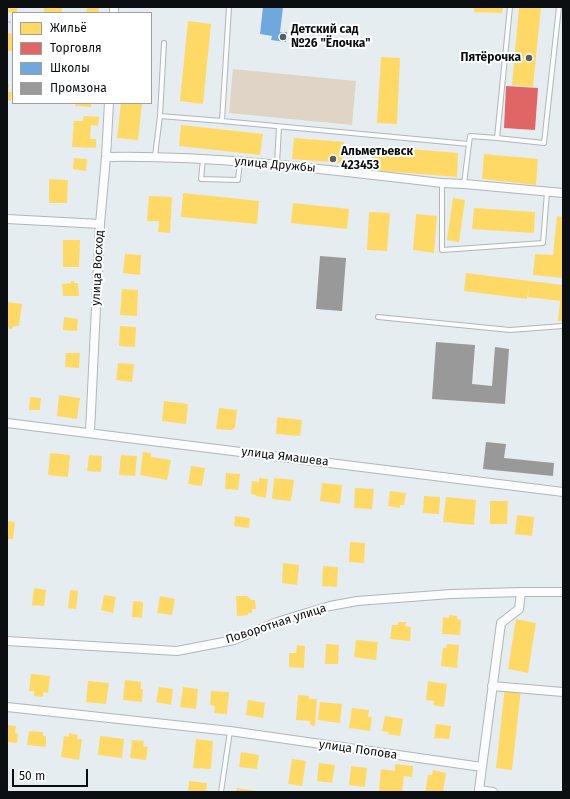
<!DOCTYPE html>
<meta charset="utf-8">
<style>
body{margin:0}
#map{position:relative;width:570px;height:799px;overflow:hidden;background:#e6edf1;font-family:"Fira Sans",sans-serif}
canvas{display:block}
.frame{position:absolute;inset:0;border:8px solid #0b0f12;pointer-events:none}
.legend{position:absolute;left:12px;top:12px;width:140px;height:92px;box-sizing:border-box;background:#fff;border:1px solid #9d9fa0;margin:0;padding:5px 7px;list-style:none;font-size:12px;color:#0b0f12}
.legend li{display:flex;align-items:center;gap:8px;height:20px}
.legend b{width:20px;border:1px solid #9d9fa0}
.scale{position:absolute;left:12px;top:769px;width:76px;height:18px;box-sizing:border-box;border:2px solid #0b0f12;border-top:0;padding-left:5px;font-size:12px;line-height:14px;white-space:nowrap;color:#0b0f12;-webkit-text-stroke:3px #fff;paint-order:stroke}
</style>
<div id="map">
<canvas width="570" height="799"></canvas>
<div class="frame"></div>
<ul class="legend">
<li><b style="height:11px;background:#ffd966"></b>Жильё</li>
<li><b style="height:11px;background:#e06666"></b>Торговля</li>
<li><b style="height:11px;background:#6fa8dc"></b>Школы</li>
<li><b style="height:11px;background:#999"></b>Промзона</li>
</ul>
<div class="scale">50 m</div>
</div>
<script>
const c = document.querySelector('canvas').getContext('2d');
c.lineJoin = 'round';
function paint(path, color) { c.fillStyle = color; c.fill(path, 'evenodd'); }
function strokePath(path, color, width, dash) { c.strokeStyle = color; c.lineWidth = width; c.lineCap = dash ? 'butt' : 'round'; c.setLineDash(dash || []); c.stroke(path); }
function label(font, color, halo, rows, align = 'center') {
  c.font = font + ' "Fira Sans",sans-serif'; c.lineWidth = 4; c.setLineDash([]); c.textBaseline = 'middle'; c.strokeStyle = halo; c.fillStyle = color; for (const [text, x, y, turn = 0] of rows) {
    c.save(); c.translate(x, y); c.rotate((+turn || 0) * Math.PI / 180); c.textAlign = isNaN(turn) ? turn : align; if (halo) c.strokeText(text, 0, 0); c.fillText(text, 0, 0); c.restore();
  }
}
const green = new Path2D(`
 M233 69 356 81 352 125 229 113Z`);
const homes = new Path2D(`
 M7 7H17V13L7 12Z
 M44 7H62V13H44Z
 M87 7H99L98 13H86Z
 M474 7H503L502 13 474 12Z
 M519 7H541L533 87 512 85Z
 M188 21 211 24 203 104 180 101Z
 M7 33 13 34V51H7Z
 M381 57 400 58 397 124 377 123Z
 M7 84H9L8 92H12L11 101 7 100Z
 M75 103H91V107L75 106Z
 M121 103H142L138 140 117 138Z
 M84 116 99 117 98 126 91 125 90 139H96V148L72 147 74 121H83Z
 M181 125 263 134 260 155 179 146Z
 M294 138 344 142 343 163 292 159Z
 M373 146 458 153 457 177 371 170Z
 M484 154 538 159 536 185 482 179Z
 M74 158 87 159 86 171 73 169Z
 M49 179 68 180 67 203H49Z
 M183 193 259 201 257 224 181 217Z
 M149 196 172 197 170 233 158 232 159 221H147Z
 M453 198 465 200 459 242 447 240Z
 M293 203 349 209 347 229 291 223Z
 M474 208 535 212 534 233 472 229Z
 M369 212 390 213 387 251 367 250Z
 M416 214 437 216 434 253 413 250Z
 M557 216 563 217V278L533 275 535 254 553 255Z
 M63 240H80L79 267H63Z
 M125 254 141 255 140 275 123 273Z
 M466 273 563 285V321H558L560 301 528 297 529 285 527 299 464 291Z
 M71 281H74V283H78L79 296H63L62 284 71 283Z
 M122 289 138 290 137 316 120 315Z
 M7 302 22 304 19 326H14L12 329H10L7 325Z
 M64 317 78 319 77 331 63 330Z
 M120 326 136 327 135 347 119 346Z
 M66 353H80L79 368 65 367Z
 M118 363 134 364 132 382 116 380Z
 M59 395 80 398 77 419 57 416Z
 M30 397 41 398 40 410H29Z
 M164 401 188 404 186 424 162 421Z
 M219 408 237 410 235 427 232 430 216 429Z
 M277 417 302 420 300 436 276 434Z
 M143 452 151 453V457L171 460 167 480 140 475Z
 M50 453 70 455 68 477 48 475Z
 M89 455 102 456 101 472 87 471Z
 M121 455 137 456 135 476 119 475Z
 M191 466 205 468 202 486 188 484Z
 M226 473 240 474 238 490 225 489Z
 M259 478 268 479 266 498 256 496V495L251 494 252 481 259 482Z
 M274 478 294 480 291 501 272 499Z
 M322 483 342 485 340 504 320 501Z
 M355 488 374 489 372 509 354 508Z
 M390 491 406 493 404 505H400V508L388 506Z
 M424 496 440 497 439 514 423 513Z
 M446 497 476 500 474 525 443 522Z
 M490 501H508L507 524H490Z
 M517 515 534 517 532 536 515 534Z
 M235 516 250 518 249 528 234 526Z
 M7 521 15 522 13 539H7Z
 M350 542 365 543 364 563 349 562Z
 M283 563 299 565 297 585 282 583Z
 M323 566 338 567 337 587 322 586Z
 M34 588 46 590 44 606 32 605Z
 M70 590 78 591 76 609 68 608Z
 M104 595 116 597 113 613 101 610Z
 M160 596 175 599 172 615 157 613Z
 M236 596H247L251 600H255L256 609H252V613H248V615L237 616Z
 M133 601 143 602 142 618 132 617Z
 M449 615 457 616V619L461 620 460 635 442 634 443 617 449 618Z
 M516 619 536 623 528 673 508 669Z
 M398 622H406L405 626 411 627 410 641 390 639 392 625H398Z
 M356 640 378 642 376 660 354 657Z
 M326 644 339 645 338 664H325Z
 M447 644 459 645 457 668 441 666 443 648H446Z
 M297 645 305 646 304 668 289 667V653H296Z
 M31 674 50 676 48 693 43 692V697L34 696V691H29Z
 M125 680 141 682V689H143L142 702 123 700Z
 M88 681 109 683 106 704 86 702Z
 M428 681 447 684 444 707 433 705 434 701 426 700Z
 M159 687 173 689 171 705 156 702Z
 M183 687 198 689 196 709 180 707Z
 M505 687 521 689 512 770 496 768Z
 M211 691 229 692 227 714 214 713 215 706 210 705Z
 M298 695 309 696V699H317L315 726 310 725V721L296 720Z
 M248 700 265 703 263 718 246 715Z
 M320 702 342 704 340 723 318 720Z
 M352 708 369 710 368 717H372L370 731 349 728Z
 M385 716 403 719 400 736 388 734 389 732 382 731Z
 M436 724 451 726 449 739 434 738Z
 M7 725 16 726 15 733 18 734 17 743 7 742Z
 M29 731 43 732V736H46V747L27 745Z
 M69 733 78 735 77 739H82L79 760 61 757 64 736 69 737Z
 M100 736 124 739 122 758 98 755Z
 M196 739 213 741 211 769 193 768Z
 M132 740 144 741 143 746 148 747 146 760 130 758Z
 M241 752 259 755 257 769 239 767Z
 M292 759 306 761 302 786 288 784Z
 M319 763 335 765 332 783 317 781Z
 M395 764 413 766 412 777 404 776 402 792 379 791 381 769 395 771Z
 M351 766 367 768 365 787 349 785Z
 M433 770 446 773 443 792H425L428 775H432Z
 M189 781 207 783 206 792H188Z
 M237 788 258 791V792H236Z`);
const shops = new Path2D(`
 M506 86 538 88 535 130 504 128Z`);
const schools = new Path2D(`
 M263 7H283L280 32H287L286 42 271 40 272 36 260 34Z`);
const industry = new Path2D(`
 M320 256 346 258 342 311 316 309Z
 M436 342 475 345 472 384 492 386 495 347 509 349 505 404 432 399Z
 M486 442 506 444 504 458 554 463 553 476 483 469Z`);
const path = new Path2D(`
 M7 22H13`);
const service = new Path2D(`
 M229 7 222 121 469 144
 M160 116 164 43
 M497 138 510 7
 M155 156 160 116 222 121
 M203 159 201 179 238 180 240 162
 M277 164 279 127
 M442 183V250L543 243 547 192
 M464 184 470 136 497 138 544 143 559 7
 M378 317 510 330 563 326
 M221 792 230 731`);
const minor = new Path2D(`
 M114 13V7
 M106 157C219 155 331 170 442 183L464 184 563 193
 M7 219 100 224
 M7 423 563 492
 M90 432 100 224 106 157 109 103
 M7 641 177 651 234 640 277 622 330 606 357 601 451 594 521 592
 M492 686 563 692
 M7 707 230 731 482 767 501 623 519 609 521 592H563
 M482 767 479 790 493 792`);
const markers = [
 [283,37,4,"#585d60"],
 [529,58,4,"#585d60"],
 [333,159,4,"#585d60"]
];
const poiNames = [
 ["Детский сад",291,30],
 ["№26 \"Ёлочка\"",291,44],
 ["Пятёрочка",521,58,"right"],
 ["Альметьевск",341,152],
 ["423453",341,166]
];
const streetNames = [
 ["улица Дружбы",275,165,5],
 ["улица Восход",98,268,-87],
 ["улица Ямашева",285,457,7],
 ["Поворотная улица",276,624,-18],
 ["улица Попова",358,750,8]
];
paint(green, '#dfd4c5');
paint(homes, '#ffd966');
paint(shops, '#e06666');
paint(schools, '#6fa8dc');
paint(industry, '#999');
strokePath(service, '#b0b5b8', 6);
strokePath(minor, '#b0b5b8', 10);
strokePath(path, '#ced0d1', 2, [4, 2]);
strokePath(service, '#fbfcfd', 4);
strokePath(minor, '#fbfcfd', 8);
for (const [x, y, r, color] of markers) { const dot = new Path2D(); dot.arc(x, y, r, 0, 2 * Math.PI); c.fillStyle = color; c.fill(dot); strokePath(dot, '#fff', 1.5); }
label('bold 12px', '#0b0f12', '#fff', poiNames, 'left');
label('12px', '#0b0f12', '#fff', streetNames);
</script>
